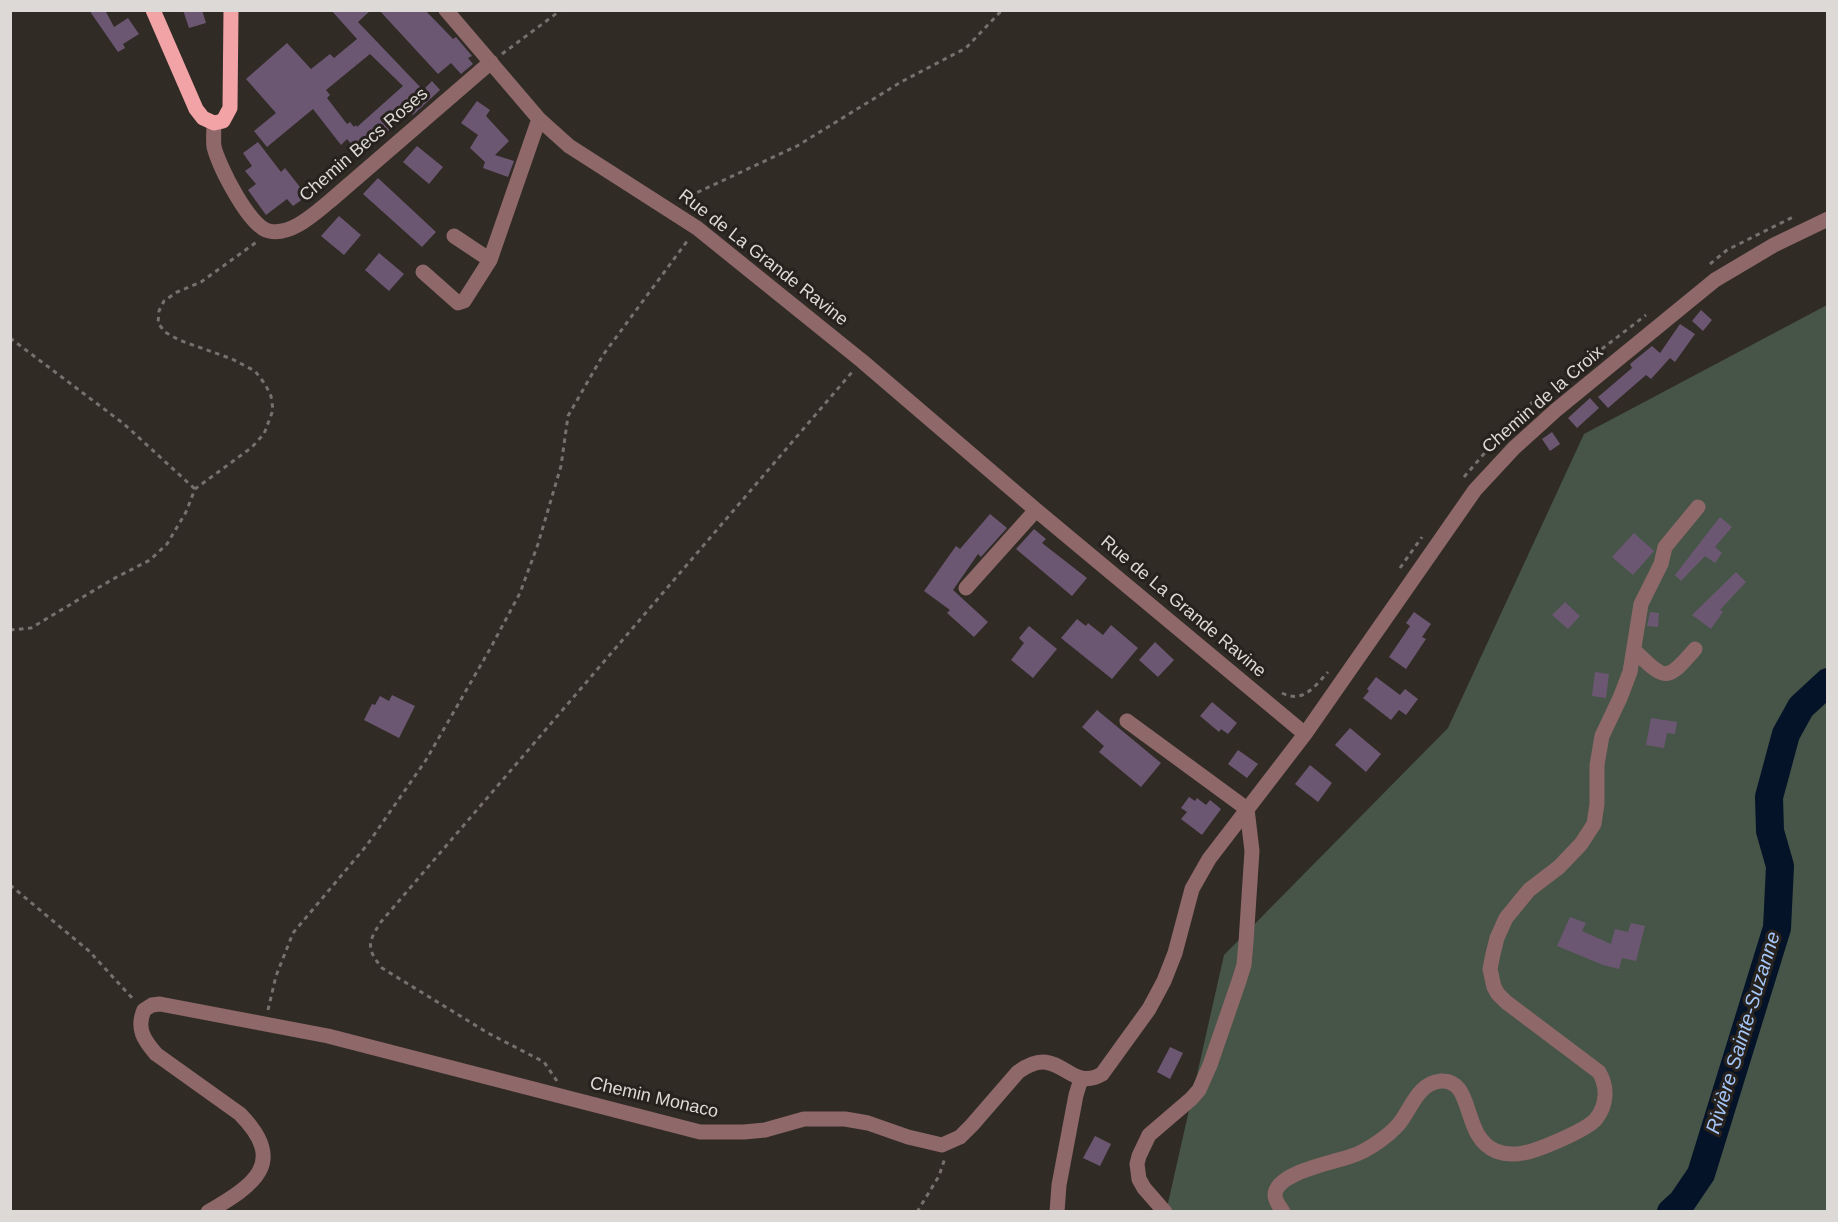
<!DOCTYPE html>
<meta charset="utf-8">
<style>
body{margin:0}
#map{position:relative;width:1838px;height:1222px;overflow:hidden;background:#312b26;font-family:Helvetica,sans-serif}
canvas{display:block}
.frame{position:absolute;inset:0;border:12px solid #ddd9d6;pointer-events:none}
</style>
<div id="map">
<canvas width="1838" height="1222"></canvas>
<div class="frame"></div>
</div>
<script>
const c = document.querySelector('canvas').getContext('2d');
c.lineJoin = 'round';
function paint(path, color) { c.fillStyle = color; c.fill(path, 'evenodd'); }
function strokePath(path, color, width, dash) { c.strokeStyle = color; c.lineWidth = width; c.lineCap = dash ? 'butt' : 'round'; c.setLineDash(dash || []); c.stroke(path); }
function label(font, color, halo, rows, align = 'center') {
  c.font = font + ' Helvetica,sans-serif'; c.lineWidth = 6; c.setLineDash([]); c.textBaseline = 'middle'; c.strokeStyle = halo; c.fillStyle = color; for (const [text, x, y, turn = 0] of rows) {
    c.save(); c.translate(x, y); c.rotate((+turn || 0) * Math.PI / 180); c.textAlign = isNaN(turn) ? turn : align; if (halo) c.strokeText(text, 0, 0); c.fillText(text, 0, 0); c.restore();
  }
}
const green = new Path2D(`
 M1827 305V1211L1166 1212 1224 955 1448 728 1584 434Z`);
const river = new Path2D(`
 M1671 1212 1682 1202 1701 1174 1777 928 1780 866 1770 831 1769 797 1786 734 1801 707 1828 682`);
const building = new Path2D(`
 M89 10H105L114 27 128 18 139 34 123 44 125 48 118 52Z
 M183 10H202L206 23 189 28Z
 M331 10H371L358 22 423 90 432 81 440 90 413 115 410 112 380 138 375 133 356 150 347 139 341 145 313 109 267 147 254 131 276 113 246 79 287 43 311 69 330 54 334 58 357 39ZM370 54 403 86 357 127 356 125 354 127 350 122 347 124 327 98 330 95 326 90Z
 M379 10H425L453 39 456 37 472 56 468 58 473 64 461 74 451 63 438 74Z
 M477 101 490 110 486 116 509 141 495 155 514 161 508 177 483 168 485 162 470 148 478 135 461 123Z
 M258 142 281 172 285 168 307 196 293 206 287 199 266 215 248 190 256 184 245 171 252 166 243 153Z
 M417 146 443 167 429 184 403 162Z
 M378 178 436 232 422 247 363 194Z
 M339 216 361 235 344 255 321 236Z
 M379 253 404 274 389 291 365 270Z
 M1701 310 1712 320 1703 331 1692 321Z
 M1680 324 1695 334 1675 362 1670 358 1651 379 1646 375 1608 408 1598 397 1632 368 1630 364 1652 346 1660 353Z
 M1590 398 1599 408 1577 428 1568 418Z
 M1552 432 1560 444 1550 451 1542 439Z
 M990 514 1007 528 981 557 978 554 953 590 988 622 974 637 947 613 950 610 924 591 956 546 960 549Z
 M1720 517 1732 527 1715 547 1722 553 1715 563 1705 556 1681 581 1675 575Z
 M1034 529 1046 539 1042 543 1087 578 1072 596 1016 549Z
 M1634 533 1654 551 1633 575 1612 557Z
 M1736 572 1746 582 1720 610 1723 612 1711 629 1692 615Z
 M1565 602 1580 616 1568 629 1552 615Z
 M1414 612 1431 624 1422 637 1426 639 1406 669 1389 657 1410 626 1406 623Z
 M1650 612 1659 613 1658 627 1647 626Z
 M1077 619 1086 626 1088 623 1103 635 1111 625 1138 648 1112 679 1061 638Z
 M1029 626 1057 649 1033 678 1011 660 1024 643 1019 638Z
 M1155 642 1174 660 1158 677 1139 660Z
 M1595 672 1609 674 1606 698 1592 696Z
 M1376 677 1400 695 1405 689 1418 699 1406 715 1399 710 1391 720 1363 698 1369 691 1367 689Z
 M392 695 415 706 399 738 364 720 372 704 375 705 380 696 389 701Z
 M1212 702 1237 723 1228 734 1221 729 1219 732 1200 716Z
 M1097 710 1161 763 1141 787 1099 752 1104 746 1082 727Z
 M1651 718 1677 722 1675 734 1667 733 1664 748 1646 745Z
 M1350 728 1381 754 1366 772 1335 745Z
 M1238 750 1258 764 1247 778 1228 764Z
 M1310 765 1332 783 1318 802 1295 784Z
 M1189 797 1195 801 1197 798 1206 805 1210 800 1221 809 1202 835 1181 819 1187 812 1181 808Z
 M1570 917 1586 923 1582 931 1611 944 1615 929 1628 932 1631 923 1645 926 1636 961 1622 958 1619 969 1603 965 1557 946Z
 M1170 1047 1183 1053 1170 1079 1157 1072Z
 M1095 1136 1111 1144 1100 1166 1083 1158Z`);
const path = new Path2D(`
 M502 54 561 10
 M681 200 797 146 901 82 966 48 1002 10
 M1710 264 1727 250 1795 216
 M10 338 124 424 195 489
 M1464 477 1520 412 1646 315
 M1400 568 1422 537
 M10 630 31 628 113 579 150 560 167 544 186 512 195 489 251 448 264 434 273 410 271 396 265 384 255 371 232 359 179 340 165 332 158 323 159 311 164 301 177 292 201 282 258 241
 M1282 693C1303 704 1315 686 1328 672
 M10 885 89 951 134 1000
 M268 1010 276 976 293 933 367 845 426 760 490 649 520 593 538 544 561 466 568 416 603 355 688 240
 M557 1081 544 1062 488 1033 382 968C367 949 367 944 380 923L853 371
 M917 1212 939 1176 945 1158`);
const minor = new Path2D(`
 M446 10 539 119 569 146 697 228 862 361 1036 510 1305 734
 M214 123C214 131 213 139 214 147 219 166 249 227 269 231 291 236 314 214 330 201L491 62
 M454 236 490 260
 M423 272 458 303 464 301 490 260 539 119
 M966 588 1036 510
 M1634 650C1665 680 1666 683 1695 649
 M1127 721 1247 809 1252 851 1246 942 1244 965 1239 981 1210 1065 1199 1090 1191 1099 1149 1135 1139 1156 1137 1164 1139 1179 1144 1188 1165 1212
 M208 1212C254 1185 288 1163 240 1114L156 1054C144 1040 136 1029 144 1010L152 1005 160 1004 328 1036 700 1132H744L765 1130 804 1119H845L868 1123 908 1137 942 1145 960 1137 972 1125 1018 1072C1060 1041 1068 1094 1102 1074L1149 1009 1164 981 1175 953 1192 889 1209 859 1305 734 1475 490 1514 448 1556 410 1715 280 1774 245 1828 219
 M1057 1212 1059 1185 1076 1095 1081 1079
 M1283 1212C1280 1207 1275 1201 1275 1195 1276 1171 1339 1162 1357 1154 1371 1148 1388 1136 1398 1125 1411 1110 1417 1083 1441 1081 1475 1079 1461 1137 1496 1151 1504 1154 1513 1155 1523 1153 1537 1151 1587 1130 1596 1119 1607 1105 1608 1087 1599 1072L1506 1002 1498 994 1494 987 1490 969 1493 954 1497 938 1506 918 1529 890 1559 867 1581 844 1594 824 1597 804V765L1602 736 1620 698 1630 672 1641 604 1661 564 1665 547 1698 507`);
const major = new Path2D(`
 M153 10 196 109 203 118 214 123 223 121 230 108 231 10`);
const streetNames = [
 ["Chemin Becs Roses",364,145,-41],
 ["Rue de La Grande Ravine",763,258,38],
 ["Chemin de la Croix",1543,400,-41],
 ["Rue de La Grande Ravine",1183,607,40],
 ["Chemin Monaco",654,1098,13]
];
const waterNames = [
 ["Rivière Sainte-Suzanne",1744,1033,-73]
];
paint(green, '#465547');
strokePath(river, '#051329', 28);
paint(building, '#6c5772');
strokePath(path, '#76716c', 3, [4.5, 4.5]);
strokePath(minor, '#8f6869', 15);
strokePath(major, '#f1a3a6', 15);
label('18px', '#ddd9d6', '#27221d', streetNames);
label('italic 20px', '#a4c6f8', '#27221d', waterNames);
</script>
